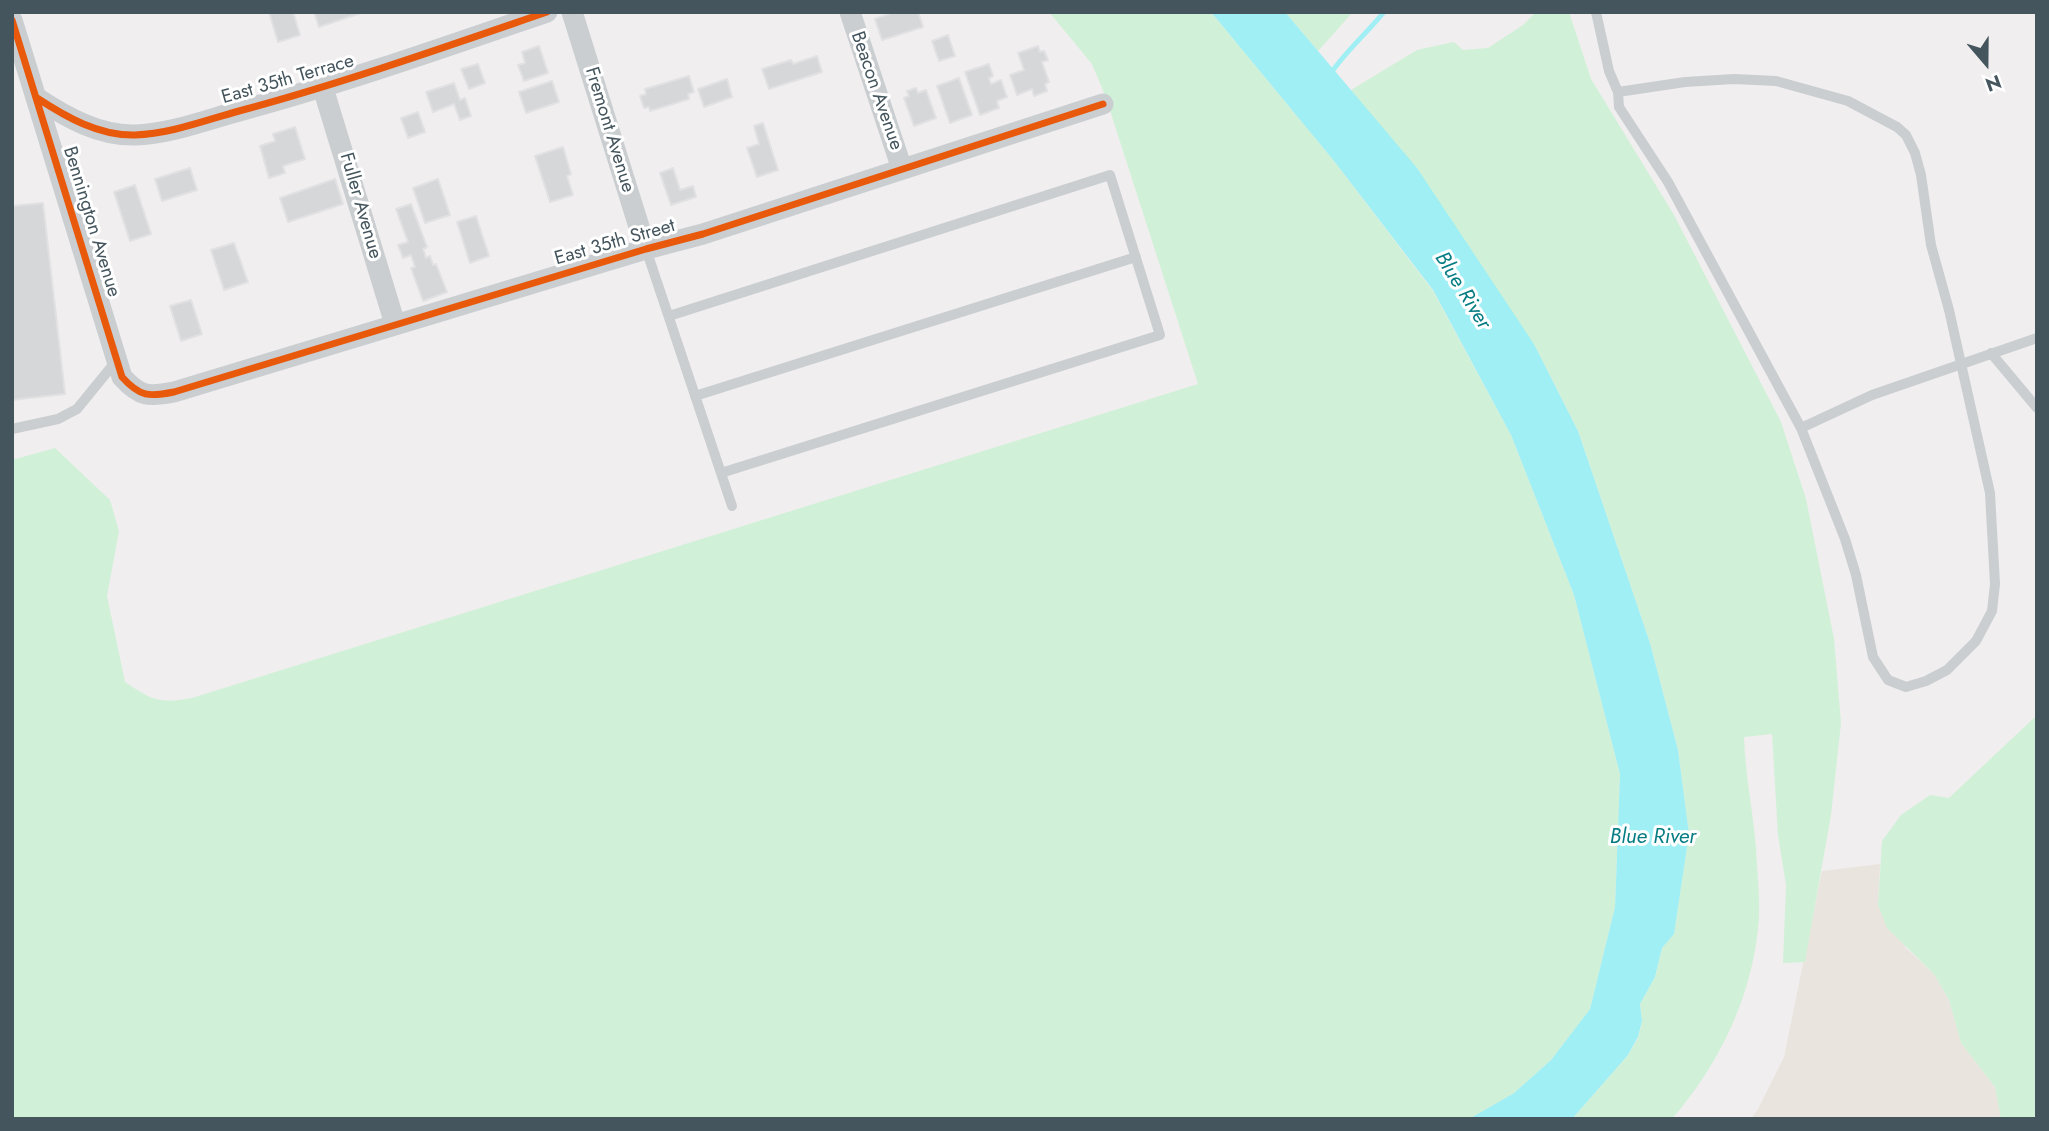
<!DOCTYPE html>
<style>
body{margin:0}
#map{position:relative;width:2049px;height:1131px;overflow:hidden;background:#f0eeef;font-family:Jost,sans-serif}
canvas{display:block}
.frame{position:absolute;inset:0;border:14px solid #44555d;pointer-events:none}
.north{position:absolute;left:1951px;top:28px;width:70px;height:70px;-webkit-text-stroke:5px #fff;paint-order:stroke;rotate:160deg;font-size:19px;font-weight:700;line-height:28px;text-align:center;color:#44555d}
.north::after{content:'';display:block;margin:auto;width:24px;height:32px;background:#44555d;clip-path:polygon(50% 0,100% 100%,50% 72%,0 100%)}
</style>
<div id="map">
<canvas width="2049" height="1131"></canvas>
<div class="frame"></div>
<div class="north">N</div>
</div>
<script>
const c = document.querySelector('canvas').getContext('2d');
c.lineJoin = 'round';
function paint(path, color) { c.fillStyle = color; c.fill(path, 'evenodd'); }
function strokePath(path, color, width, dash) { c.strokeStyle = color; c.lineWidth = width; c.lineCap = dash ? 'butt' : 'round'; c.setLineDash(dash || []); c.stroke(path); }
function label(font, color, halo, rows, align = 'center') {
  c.font = font + ' Jost,sans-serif'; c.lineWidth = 6; c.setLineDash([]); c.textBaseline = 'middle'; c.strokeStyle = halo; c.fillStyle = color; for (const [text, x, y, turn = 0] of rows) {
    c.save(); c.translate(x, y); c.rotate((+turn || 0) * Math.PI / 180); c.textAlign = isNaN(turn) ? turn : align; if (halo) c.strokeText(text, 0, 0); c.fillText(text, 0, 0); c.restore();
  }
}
const commercial = new Path2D(`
 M1880 864 1878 905 1906 948 1934 974 1949 1000 1961 1043 1995 1087 2001 1119H1751L1758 1109 1784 1057 1822 871Z`);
const green = new Path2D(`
 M1049 12H1211L1334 161 1433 291 1511 435 1574 595 1620 774 1615 907 1590 1009 1551 1060 1514 1093 1469 1119H12V460L55 448 110 500 119 531 107 596 125 682C152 700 159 704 192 698L1198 384 1105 95 1092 64Z
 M1285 12H1353L1318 51Z
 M1536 12H1569L1591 79 1674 215 1781 422 1806 499 1834 639 1841 723 1831 815 1805 962 1783 963 1786 885 1778 835 1772 734 1744 737C1745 773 1753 811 1756 848 1757 870 1760 895 1759 917 1754 993 1721 1062 1672 1119H1572L1628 1055 1638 1038 1642 1021 1640 1004 1655 977 1662 948 1674 933 1689 834 1678 750 1650 643 1578 431 1534 344 1351 90 1417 50 1454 42 1463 50 1488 48 1523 25Z
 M2037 715V1119H2001L1995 1087 1961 1043 1949 1000 1934 974 1887 928 1878 905 1882 841 1901 815 1930 795 1949 798Z`);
const water = new Path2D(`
 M1211 12H1285L1417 168 1534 344 1578 431 1650 643 1678 750 1689 834 1674 934 1662 948 1655 977 1640 1004 1642 1021 1638 1037 1628 1055 1572 1119H1469L1514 1093 1551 1060 1590 1009 1615 907 1620 774 1574 595 1511 435 1433 290 1334 161Z`);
const stream = new Path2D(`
 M1331 73C1346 51 1367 33 1384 12`);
const building = new Path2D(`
 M269 12H293L300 35 278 42Z
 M314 12H364L319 27Z
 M894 12H918L923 27 882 40 875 19Z
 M948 35 955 56 939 61 932 41Z
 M539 46 548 73 524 81 518 65 525 63 522 52Z
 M1038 46 1040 52 1044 51 1048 60 1042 62 1049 82 1045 84 1047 91 1034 96 1032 89 1017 95 1010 75 1024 70 1018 53Z
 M817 56 822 72 769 89 762 69 791 60 793 64Z
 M478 64 485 83 469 89 461 69Z
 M989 64 993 76 989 78 991 84 1001 80 1007 97 997 101 999 108 980 115 965 72Z
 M689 76 694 92 688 94 689 99 650 111 649 107 644 108 640 96 646 94 645 89Z
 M959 78 972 115 950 123 937 86Z
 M727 79 732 97 704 107 698 89Z
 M552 81 559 102 526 113 519 92Z
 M454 83 460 100 465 98 471 116 460 120 454 104 433 112 426 92Z
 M916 88 918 93 926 90 936 118 914 126 904 98 909 96 907 91Z
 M418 112 425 132 408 138 401 118Z
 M763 123 778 170 757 177 747 148 759 144 754 126Z
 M295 127 305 159 283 166 285 173 269 178 260 146 275 141 273 134Z
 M563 147 571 174 567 176 573 195 550 202 535 156Z
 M190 168 197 190 162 201 155 179Z
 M673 168 680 190 693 186 696 197 671 205 660 173Z
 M335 179 343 204 288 222 280 198Z
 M438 179 450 215 425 223 413 188Z
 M135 185 151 234 130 241 114 192Z
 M43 203 65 394 12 400V206Z
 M411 204 427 247 423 249 426 258 430 256 433 265 436 264 447 292 423 301 411 268 415 267 411 255 403 258 398 245 408 242 396 209Z
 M476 216 489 256 470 263 457 222Z
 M234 243 248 282 224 290 211 250Z
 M191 300 202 334 181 341 170 306Z`);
const lane = new Path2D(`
 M1596 12 1609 71 1618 92 1619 107 1668 182 1801 428 1872 395 2037 338
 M1618 92 1685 82 1734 79 1776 81 1848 101 1897 127 1906 135 1915 153 1921 175 1931 245 1949 310 1990 493 1995 584 1992 611 1976 641 1947 670 1926 681 1906 687 1888 680 1873 657 1856 575 1845 539 1801 428
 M646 249 732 506
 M669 316 1110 175 1160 335 721 473
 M1991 353 2037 408
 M695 396 1136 257
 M12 429 58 419 77 409 117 360`);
const street = new Path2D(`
 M572 12 646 249
 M850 12 902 169
 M12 20 122 377C140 397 149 397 174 392L646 249 703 234 1103 104
 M323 88 395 324
 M37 98C66 117 99 136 135 135 170 134 206 120 239 111 343 83 445 47 547 12`);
const cycleway = new Path2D(`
 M12 20 122 377C140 397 149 397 174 392L646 249 703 234 1103 104
 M37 98C66 117 99 136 135 135 170 134 206 120 239 111 343 83 445 47 547 12`);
const streetNames = [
 ["East 35th Terrace",288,80,-16],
 ["Beacon Avenue",876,91,71],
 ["Fremont Avenue",609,130,73],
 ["Fuller Avenue",360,206,74],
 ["Bennington Avenue",91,222,73],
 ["East 35th Street",615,243,-16]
];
const waterNames = [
 ["Blue River",1462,291,58],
 ["Blue River",1653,838]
];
paint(commercial, '#eae4de');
paint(green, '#d0f1d7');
paint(water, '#a0eff4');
strokePath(stream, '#a0eff4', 5);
paint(building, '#d6d7d9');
strokePath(building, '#e1e0e2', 2);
strokePath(lane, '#caced0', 10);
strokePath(street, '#caced0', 21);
strokePath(cycleway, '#e8590c', 7);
label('19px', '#44555d', '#fff', streetNames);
label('italic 21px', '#057d83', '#fff', waterNames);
</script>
